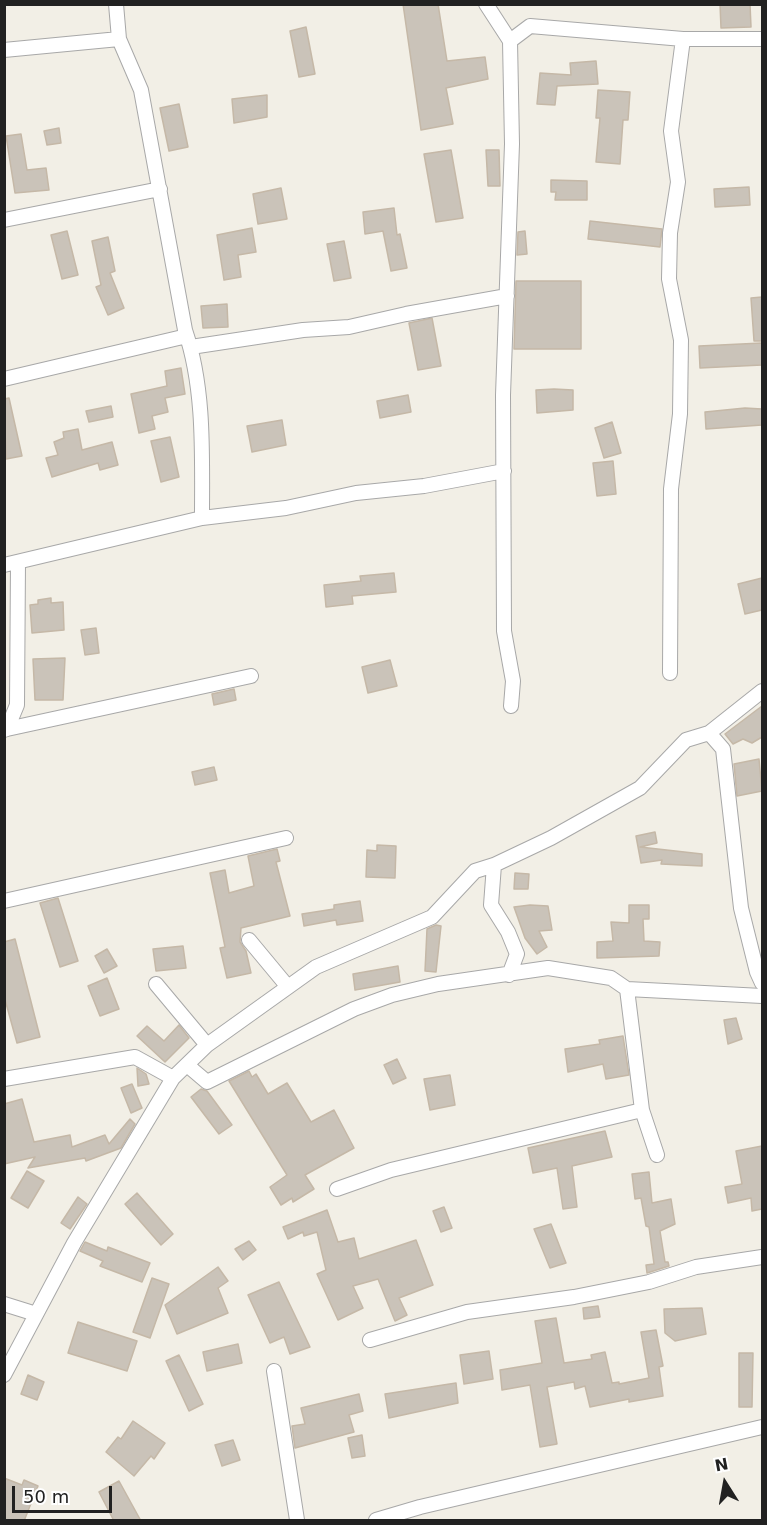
<!DOCTYPE html>
<style>
body{margin:0}
#map{position:relative;width:767px;height:1525px;overflow:hidden;background:#f2efe6;font-family:"DejaVu Sans",sans-serif}
canvas{display:block}
.frame{position:absolute;inset:0;border:6px solid #212121;pointer-events:none}
.north{position:absolute;left:695px;top:1453px;width:60px;height:60px;-webkit-text-stroke:4px #fff;paint-order:stroke;rotate:349deg;font-size:16px;font-weight:700;line-height:24px;text-align:center;color:#212121}
.north::after{content:'';display:block;margin:auto;width:21px;height:27px;background:#212121;clip-path:polygon(50% 0,100% 100%,50% 72%,0 100%)}
.scale{position:absolute;left:12px;top:1486px;width:100px;height:27px;box-sizing:border-box;border:3px solid #212121;border-top:0;padding-left:8px;font-size:18px;line-height:21px;white-space:nowrap;color:#212121;-webkit-text-stroke:4px #fff;paint-order:stroke}
</style>
<div id="map">
<canvas width="767" height="1525"></canvas>
<div class="frame"></div>
<div class="north">N</div>
<div class="scale">50 m</div>
</div>
<script>
const c = document.querySelector('canvas').getContext('2d');
c.lineJoin = 'round';
function paint(path, color) { c.fillStyle = color; c.fill(path, 'evenodd'); }
function strokePath(path, color, width, dash) { c.strokeStyle = color; c.lineWidth = width; c.lineCap = dash ? 'butt' : 'round'; c.setLineDash(dash || []); c.stroke(path); }
const building = new Path2D(`
 M403 4H438L447 61 485 57 488 79 446 88 453 124 421 130Z
 M720 4H750L751 27 721 28Z
 M306 27 315 74 299 77 290 31Z
 M596 61 598 84 557 86 555 105 537 104 540 73 571 75 570 63Z
 M598 90 630 92 628 120H623L620 164 596 162 600 118H596Z
 M267 95V117L234 123 232 99Z
 M179 104 188 147 169 151 160 108Z
 M59 128 61 143 47 145 44 131Z
 M21 134 27 170 46 168 49 190 15 193 6 136Z
 M451 150 463 218 436 222 424 154Z
 M486 150H499L500 186H488Z
 M551 180 587 181V200H555L556 192H551Z
 M749 187 750 205 715 207 714 189Z
 M281 188 287 219 258 224 253 194Z
 M394 208 397 235 400 234 407 268 391 271 383 231 365 234 363 212Z
 M590 221 662 229 660 247 588 239Z
 M252 228 256 252 238 255 241 277 224 280 217 235Z
 M67 231 78 275 62 279 51 235Z
 M525 231 527 254 517 255 518 232Z
 M108 237 115 271 110 273 124 308 108 315 96 287 101 285 92 241Z
 M344 241 351 278 334 281 327 244Z
 M516 281H581V349H514Z
 M762 297V341H754L751 298Z
 M227 304 228 327 203 328 201 306Z
 M432 318 441 366 418 370 409 323Z
 M762 343V365L700 368 699 346Z
 M181 368 185 394 165 398 168 412 152 416 155 429 139 433 131 394 167 386 165 371Z
 M554 389 573 390V410L537 413 536 390Z
 M408 395 411 412 380 418 377 401Z
 M9 398 22 456 6 459 4 399Z
 M111 406 113 417 89 422 86 411Z
 M745 408 762 409V425L706 429 705 412Z
 M282 420 286 445 252 452 247 426Z
 M612 422 621 453 604 458 595 428Z
 M78 429 82 450 112 442 118 465 100 470 98 463 52 477 46 458 58 455 54 442 64 438 63 432Z
 M170 437 179 477 161 482 151 441Z
 M613 461 616 494 597 496 593 463Z
 M394 573 396 592 352 596 353 604 326 607 324 585 361 581 360 576Z
 M762 578V610L745 614 738 584Z
 M51 598V603L63 602 64 630 32 633 30 605 38 604V600Z
 M96 628 99 653 85 655 81 630Z
 M65 658 63 700H35L33 659Z
 M390 660 397 686 368 693 362 667Z
 M234 689 236 700 214 705 212 694Z
 M762 706V737L752 743 743 739 733 744 725 734Z
 M759 759 762 791 737 796 734 764Z
 M214 767 217 780 195 785 192 772Z
 M655 832 657 843 640 847 702 854V866L661 864 662 860 641 863 636 836Z
 M377 845 396 846 395 878 366 877 367 850 377 851Z
 M277 849 280 861 276 862 290 916 241 928 240 942 246 951 251 973 227 978 220 948 225 947 210 873 225 870 229 893 254 886 248 856Z
 M515 873 529 874 528 889H514Z
 M58 898 78 961 60 967 40 903Z
 M360 901 363 921 337 925 336 920 304 926 302 914 334 909V905Z
 M530 905 548 906 552 930 539 931 547 947 537 954 525 938 514 907Z
 M629 905H649V919H643L644 941 660 942 659 956 597 958V942L613 941 611 922 629 923Z
 M436 925 441 926 436 972 425 971 427 929Z
 M15 939 40 1037 17 1043 4 996V942Z
 M183 946 186 968 156 971 153 949Z
 M107 949 117 966 104 973 95 956Z
 M398 966 400 982 355 990 353 974Z
 M107 978 119 1009 100 1016 88 986Z
 M736 1018 742 1039 728 1044 724 1020Z
 M179 1025 189 1038 165 1062 137 1036 147 1026 164 1041Z
 M623 1036 629 1075 606 1079 603 1064 568 1072 565 1049 600 1044 599 1040Z
 M397 1059 406 1078 393 1084 384 1065Z
 M137 1068 146 1074 149 1084 138 1086Z
 M249 1071 252 1077 256 1074 268 1094 287 1083 311 1122 334 1110 354 1148 305 1175 314 1189 293 1202 292 1198 281 1205 270 1187 287 1175 229 1081Z
 M450 1075 455 1105 430 1110 424 1079Z
 M132 1084 142 1108 131 1113 121 1088Z
 M201 1089 207 1091 232 1125 219 1134 191 1097Z
 M22 1099 34 1142 70 1135 72 1147 105 1135 109 1144 130 1119 135 1124 121 1148 86 1161 85 1158 28 1168 35 1157 4 1164V1104Z
 M605 1131 612 1157 572 1166 577 1207 563 1209 557 1168 533 1173 528 1148Z
 M762 1146V1209L752 1211 751 1198 728 1203 725 1187 742 1184 736 1151Z
 M27 1171 44 1181 28 1208 11 1198Z
 M649 1172 652 1203 671 1199 675 1224 660 1231 665 1262H668L669 1266 647 1273 646 1265 654 1264 649 1227 646 1226 641 1198 635 1199 632 1174Z
 M137 1193 173 1234 161 1245 125 1204Z
 M78 1197 87 1204 70 1229 61 1223Z
 M444 1207 452 1228 441 1232 433 1211Z
 M327 1210 338 1242 354 1238 359 1259 416 1240 433 1285 399 1298 407 1315 395 1321 378 1279 353 1286 363 1308 338 1320 317 1274 326 1270 317 1232 304 1236 303 1232 288 1239 283 1227Z
 M551 1224 566 1263 550 1268 534 1229Z
 M249 1241 256 1250 243 1260 235 1249Z
 M85 1242 107 1251 108 1247 150 1263 142 1282 100 1266 103 1261 80 1251Z
 M218 1267 228 1281 218 1288 228 1313 177 1334 165 1305Z
 M152 1278 169 1284 150 1338 133 1332Z
 M279 1282 310 1347 290 1354 284 1337 270 1343 248 1295Z
 M598 1306 600 1317 584 1319 583 1308Z
 M702 1308 706 1334 675 1341 665 1333 664 1309Z
 M556 1318 564 1363 592 1359 591 1355 605 1352 612 1383 619 1382V1384L649 1378 641 1332 656 1330 663 1366 659 1367 663 1396 629 1402V1399L590 1407 585 1386 575 1389 574 1382 547 1387 557 1444 540 1447 530 1385 502 1390 500 1370 542 1363 535 1321Z
 M78 1322 137 1341 127 1371 68 1353Z
 M238 1344 242 1363 207 1371 203 1352Z
 M489 1351 493 1379 464 1384 460 1355Z
 M739 1353H753L752 1407H739Z
 M179 1355 203 1404 189 1411 166 1361Z
 M28 1375 44 1382 37 1400 21 1394Z
 M456 1383 458 1403 389 1418 385 1394Z
 M359 1394 363 1411 349 1415 354 1432 295 1448 292 1426 305 1424 301 1408Z
 M133 1421 165 1443 154 1459 151 1456 134 1476 106 1452 118 1437 121 1439Z
 M362 1435 365 1456 352 1458 348 1438Z
 M233 1440 240 1460 222 1466 215 1445Z
 M4 1478 22 1485 24 1480 38 1486 24 1521H4Z
 M119 1481 141 1521H114L99 1492Z`);
const minor = new Path2D(`
 M116 4 119 39 141 90 185 330C205 389 202 456 202 518
 M486 4 510 41 512 144 503 395 504 631 513 681 511 706
 M510 41 530 26 683 39H762
 M4 50 119 39
 M4 220 160 189
 M191 347 303 330 349 327 406 314 507 296
 M4 379 187 336
 M4 565 202 518 286 508 356 493 424 486 504 471
 M670 673 671 489 680 414 681 340 669 279 670 233 678 182 671 131 683 39
 M7 729 251 676
 M4 730 7 729 17 705 18 563
 M709 733 723 749 741 908 757 972 762 983
 M494 865 491 905 508 932 517 954 509 975
 M4 901 286 838
 M249 940 288 987
 M156 984 207 1045
 M627 989 642 1110 657 1155
 M187 1065 207 1082 354 1009 392 995 438 984 548 968 611 978 627 989 762 996
 M4 1079 135 1057 173 1078 207 1045 316 967 432 917 475 871 494 865 551 838 640 788 686 740 709 733 762 691
 M337 1189 391 1170 642 1110
 M4 1304 36 1314
 M370 1340 467 1312 574 1297 649 1282 696 1267 762 1257
 M274 1371 297 1520
 M4 1375 74 1243 173 1078
 M376 1520 420 1507 762 1427`);
paint(building, '#cac3b9');
strokePath(building, '#c5b8a7', 1.5);
strokePath(minor, '#a8a8a8', 16);
strokePath(minor, '#fff', 14);
</script>
